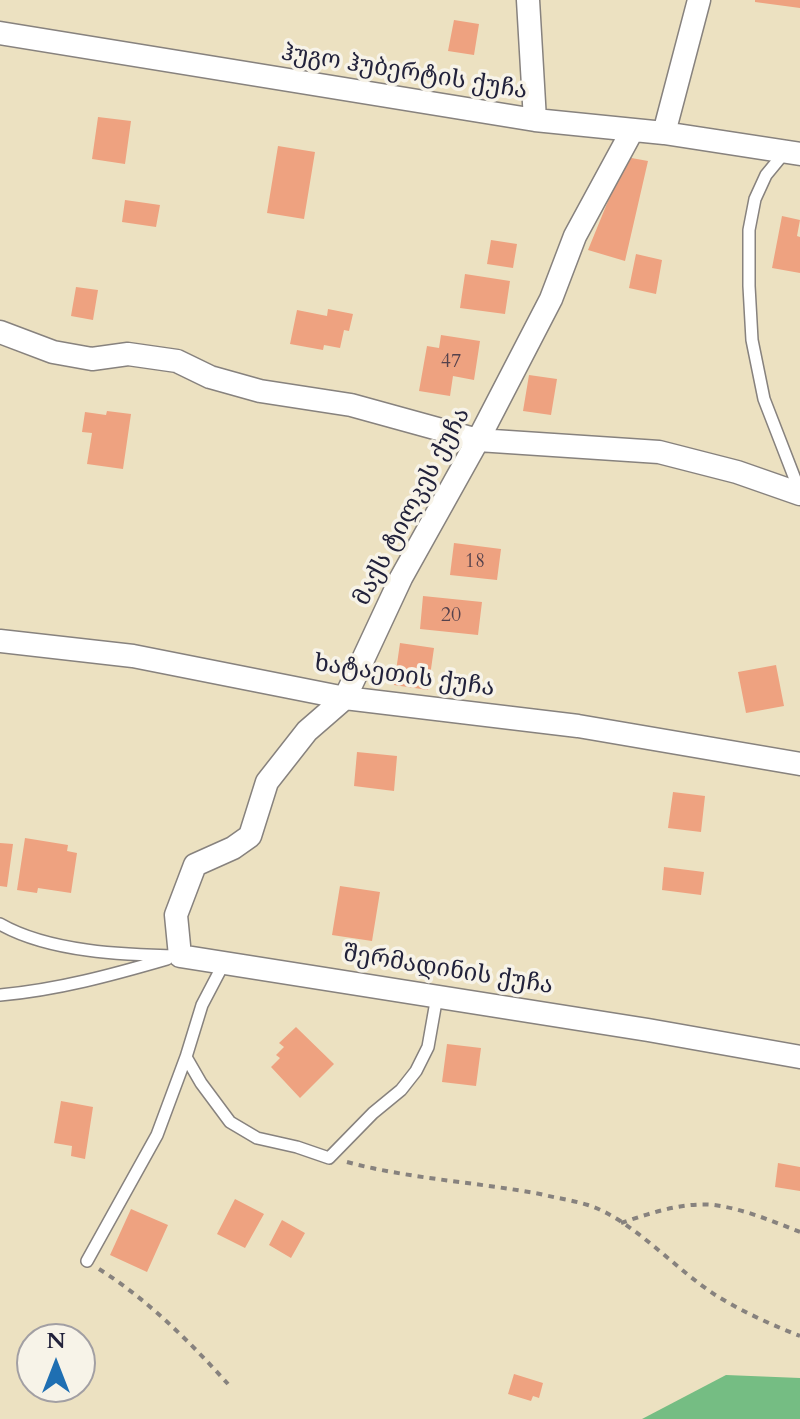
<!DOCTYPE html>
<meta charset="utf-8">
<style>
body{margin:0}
#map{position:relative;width:800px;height:1419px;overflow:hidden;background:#ece1c1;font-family:Cardo,serif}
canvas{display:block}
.north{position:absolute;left:16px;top:1323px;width:80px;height:80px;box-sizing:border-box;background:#f7f3e8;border:2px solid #a29fa3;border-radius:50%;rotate:0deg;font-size:22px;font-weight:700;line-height:32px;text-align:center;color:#22223b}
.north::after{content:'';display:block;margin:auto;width:28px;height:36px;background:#1f6fb2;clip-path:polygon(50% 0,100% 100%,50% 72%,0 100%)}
</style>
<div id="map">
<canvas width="800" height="1419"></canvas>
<div class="north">N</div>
</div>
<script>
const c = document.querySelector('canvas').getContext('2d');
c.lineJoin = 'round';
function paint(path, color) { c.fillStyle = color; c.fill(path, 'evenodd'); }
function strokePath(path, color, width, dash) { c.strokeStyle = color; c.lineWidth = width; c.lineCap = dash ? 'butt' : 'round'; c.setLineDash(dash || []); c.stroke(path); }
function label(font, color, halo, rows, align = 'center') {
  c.font = font + ' Cardo,"Noto Serif Georgian",serif'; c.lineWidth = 7; c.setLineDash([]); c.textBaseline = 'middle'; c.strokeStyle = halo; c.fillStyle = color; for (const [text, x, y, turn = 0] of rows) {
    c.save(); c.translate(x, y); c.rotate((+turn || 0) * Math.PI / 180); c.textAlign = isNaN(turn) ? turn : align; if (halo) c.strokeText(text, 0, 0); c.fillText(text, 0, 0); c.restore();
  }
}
const forest = new Path2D(`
 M726 1375 800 1378V1419H642Z`);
const building = new Path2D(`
 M755 0H800V8L755 2Z
 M454 20 479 24 474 55 448 51Z
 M98 117 131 121 125 164 92 159Z
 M278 146 315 152 304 219 267 213Z
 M626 157 648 161 625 261 588 250Z
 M125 200 160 205 156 227 122 222Z
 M782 216 800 220 797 236 800 237V273L772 268Z
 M491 240 517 244 513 268 487 264Z
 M636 254 662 260 656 294 629 288Z
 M465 274 510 281 505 314 460 308Z
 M76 287 98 290 93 320 71 316Z
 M328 309 353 314 349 331 344 330 340 348 324 345 323 350 290 344 297 310 327 316Z
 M441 335 480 341 474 380 453 376 450 396 419 391 427 346 439 348Z
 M529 375 557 379 551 415 523 411Z
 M107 411 131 414 123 469 87 464 92 433 82 432 85 412 106 415Z
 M454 543 501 549 497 580 450 575Z
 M423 596 482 602 478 635 420 629Z
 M400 643 434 648 428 690 394 685Z
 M776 665 784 706 746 713 738 672Z
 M357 752 397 756 394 791 354 786Z
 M673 792 705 796 701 832 668 828Z
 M25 838 68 845 67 851 77 853 71 893 38 888 37 893 17 890Z
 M0 843 13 844 7 887 0 886Z
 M664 867 704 872 701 895 662 890Z
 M340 886 380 892 372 941 332 935Z
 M296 1027 334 1064 300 1098 271 1067 280 1058 276 1055 284 1047 279 1043Z
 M447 1044 481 1048 476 1086 442 1082Z
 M61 1101 93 1107 85 1159 71 1156 72 1146 54 1143Z
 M778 1163 800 1167V1191L775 1187Z
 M235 1199 264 1214 245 1248 217 1234Z
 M131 1209 168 1225 147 1272 110 1255Z
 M282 1220 305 1233 291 1258 269 1245Z
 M514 1374 543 1383 539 1398 533 1396 531 1401 508 1394Z`);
const path = new Path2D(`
 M347 1162C410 1179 476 1182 540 1194 556 1198 572 1200 588 1205 632 1219 677 1271 717 1296 743 1312 772 1325 800 1336
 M621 1223C651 1213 682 1202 714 1205 744 1209 772 1221 800 1232
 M99 1269C148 1300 189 1341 228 1384`);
const service = new Path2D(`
 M785 152 766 175 755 199 749 230V286L752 340 764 399 800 492
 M0 924C49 952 124 955 180 956
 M224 963 202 1005 186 1057 201 1083 230 1122 257 1138 297 1147 329 1158 373 1113 401 1090 416 1071 428 1047 437 996
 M0 995C57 990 112 975 167 959
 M87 1261 157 1135 186 1057`);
const minor = new Path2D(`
 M528 0 535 120
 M0 33 535 120 664 133 800 154
 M632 131 575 236 551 299 478 440 401 578 345 698 307 731 267 782 250 836 233 848 195 865 176 915 180 956 648 1030 800 1057
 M664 133 699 0
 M0 332 53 352 92 359 128 354 177 361 210 377 260 391 351 405 478 440 659 452 737 472 800 494
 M0 641 133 656 345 698 578 726 800 764`);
const numberNames = [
 ["47",451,362],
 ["18",475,562],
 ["20",451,616]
];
const streetNames = [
 ["ჰუგო ჰუბერტის ქუჩა",404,73,9],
 ["მაქს ტილკეს ქუჩა",413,507,-62],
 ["ხატაეთის ქუჩა",404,677,8],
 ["შერმადინის ქუჩა",448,971,9]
];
paint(forest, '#75bd83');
paint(building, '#eea280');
strokePath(service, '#87827e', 14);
strokePath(minor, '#87827e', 25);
strokePath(path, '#87827e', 4, [6, 6]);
strokePath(service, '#fff', 11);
strokePath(minor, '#fff', 22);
label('20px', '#55424c', null, numberNames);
label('24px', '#22223b', '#f7f3e8', streetNames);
</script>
